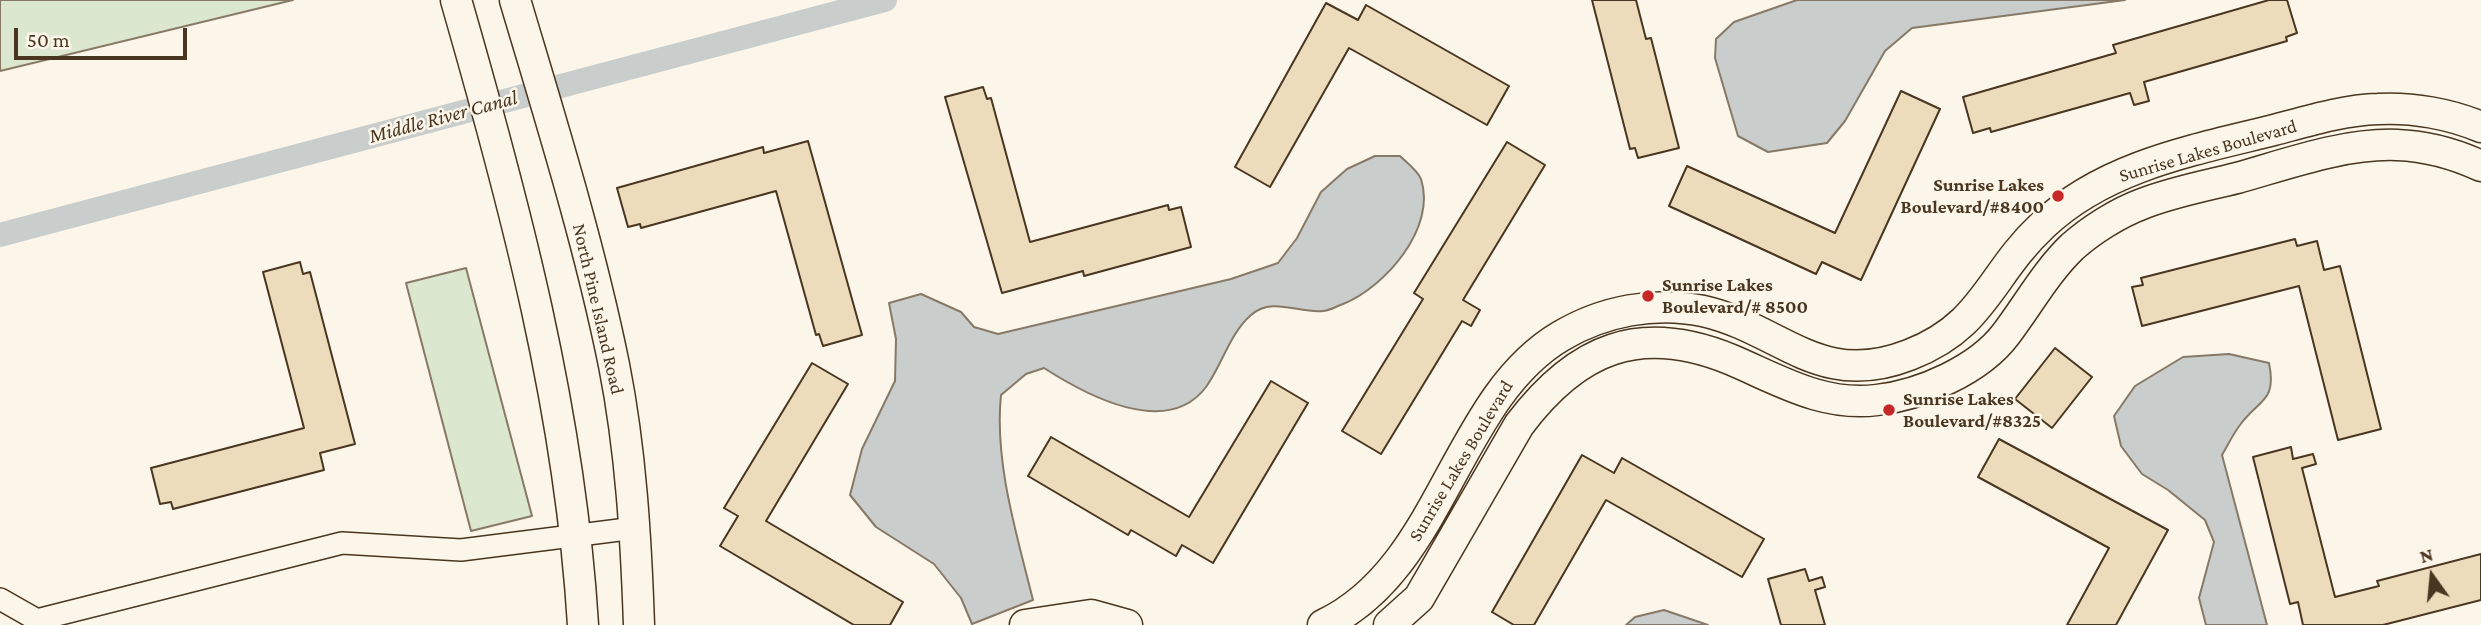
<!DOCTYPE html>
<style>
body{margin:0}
#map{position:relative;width:2481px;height:625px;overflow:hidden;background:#fbf6e9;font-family:"Crimson Pro",serif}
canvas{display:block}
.north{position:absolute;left:2397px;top:541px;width:70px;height:70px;-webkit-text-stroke:5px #fbf6e9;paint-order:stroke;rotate:345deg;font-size:19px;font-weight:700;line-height:28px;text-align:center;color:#4a3520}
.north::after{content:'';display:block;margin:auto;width:24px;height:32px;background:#4a3520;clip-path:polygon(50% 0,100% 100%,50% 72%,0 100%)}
.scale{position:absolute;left:14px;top:28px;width:173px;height:32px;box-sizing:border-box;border:4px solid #4a3520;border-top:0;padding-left:9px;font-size:21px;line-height:24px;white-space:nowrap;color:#4a3520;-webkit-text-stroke:5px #fbf6e9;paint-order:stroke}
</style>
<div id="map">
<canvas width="2481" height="625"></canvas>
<div class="north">N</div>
<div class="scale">50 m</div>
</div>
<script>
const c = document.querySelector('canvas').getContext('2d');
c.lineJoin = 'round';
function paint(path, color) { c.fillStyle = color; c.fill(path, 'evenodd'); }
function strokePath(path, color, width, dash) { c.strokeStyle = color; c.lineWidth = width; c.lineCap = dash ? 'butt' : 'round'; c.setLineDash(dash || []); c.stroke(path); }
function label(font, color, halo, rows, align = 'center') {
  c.font = font + ' "Crimson Pro",serif'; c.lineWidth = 5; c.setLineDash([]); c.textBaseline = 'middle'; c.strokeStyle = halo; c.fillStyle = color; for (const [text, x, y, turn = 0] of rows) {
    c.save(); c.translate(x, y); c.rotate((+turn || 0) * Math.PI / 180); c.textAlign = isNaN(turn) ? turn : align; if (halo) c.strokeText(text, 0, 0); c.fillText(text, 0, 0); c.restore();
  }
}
const green = new Path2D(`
 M0 0H293L0 71Z
 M466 268 532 516 471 531 406 283Z`);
const water = new Path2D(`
 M1797 0H2125L1912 28 1885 51 1845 121 1827 143 1768 152 1738 136 1715 58 1716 39 1734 22Z
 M1375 156H1400C1406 162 1418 171 1421 179 1437 228 1385 287 1343 304 1337 306 1329 311 1323 311 1300 314 1272 296 1251 315 1230 333 1222 365 1206 387 1167 439 1086 395 1044 368L1026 374 1001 395C994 462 1017 535 1033 600L972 624 961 598 934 564 876 527 850 495 862 449 895 381 896 339 889 303 921 294 961 312 974 327 998 334 1231 279 1278 263 1297 238 1321 192 1347 169Z
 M2229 354 2269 363C2277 402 2259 399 2240 425 2233 434 2228 445 2222 455L2267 625H2206L2199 598 2214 542 2205 520 2168 490 2142 474 2121 446 2114 416 2135 386 2183 357Z
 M1664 610 1708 625H1626L1635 617Z`);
const canal = new Path2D(`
 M0 235 885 0`);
const building = new Path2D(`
 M1592 0H1636L1646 39 1651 38 1679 148 1638 158 1635 148 1630 149Z
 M2269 0H2287L2297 33 2286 37 2287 41 2144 82 2149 101 2134 105 2130 93 1991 132 1990 128 1973 133 1963 97 2116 53 2113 45Z
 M1326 3 1358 20 1366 5 1509 86 1487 125 1349 48 1270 187 1235 167Z
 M983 87 987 99 991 98 1030 242 1168 205 1169 210 1181 207 1191 247 1084 276 1083 271 1002 293 945 97Z
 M1901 91 1940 109 1861 280 1822 262 1816 274 1669 206 1687 166 1835 233Z
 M808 141 862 335 823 346 819 334 816 335 776 191 641 228 640 224 628 227 617 188 763 147 764 153Z
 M1507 142 1545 165 1463 300 1480 310 1471 326 1462 321 1381 454 1342 431 1423 299 1414 293Z
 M2295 239 2297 246 2317 241 2324 270 2340 266 2381 429 2338 440 2299 286 2142 326 2132 287 2143 285 2141 278Z
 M300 262 303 274 310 272 355 444 320 453 324 470 173 509 171 502 160 504 151 468 304 428 263 272Z
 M2055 348 2092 377 2052 428 2015 399Z
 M812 363 848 384 766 521 903 602 890 625H854L720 546 738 516 724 508Z
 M1271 381 1308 403 1213 563 1182 545 1176 556 1131 530 1128 535 1028 476 1051 437 1189 517Z
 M1999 439 2168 530 2116 625H2067L2109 548 1978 477Z
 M2291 447 2293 459 2313 454 2316 464 2302 468 2335 597 2379 586 2377 581 2481 554V600L2383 625H2303L2298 602 2290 604 2253 457Z
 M1582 455 1614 473 1622 458 1764 539 1742 577 1606 500 1534 625H1514L1492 612Z
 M1805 569 1809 581 1822 577 1825 587 1815 590 1825 625H1781L1768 579Z`);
const street = new Path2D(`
 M0 599 37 620 342 543 461 550 635 528`);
const secondary = new Path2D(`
 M456 0C515 205 570 411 583 625
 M515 0C551 121 589 242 614 365 631 451 636 538 639 625
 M1025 625 1091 615 1127 625
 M1323 625C1443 569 1454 399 1561 336 1603 311 1655 301 1703 311 1782 329 1819 390 1909 355 1985 326 1989 275 2043 225 2105 166 2194 150 2274 130 2308 121 2343 110 2378 109 2412 107 2450 114 2481 127
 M1389 625 1419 598 1519 425C1577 348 1640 322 1732 360 1779 380 1823 407 1877 400 1921 395 1979 370 2006 334 2028 305 2046 272 2072 247 2091 230 2118 213 2142 204 2172 192 2205 186 2237 178 2287 164 2344 143 2397 145 2425 146 2455 154 2481 166`);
const markers = [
 [2058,196,7,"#c62828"],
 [1648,296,7,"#c62828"],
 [1889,410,7,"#c62828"]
];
const streetNames = [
 ["Sunrise Lakes Boulevard",2208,151,-16],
 ["North Pine Island Road",598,309,77],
 ["Sunrise Lakes Boulevard",1461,461,-59]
];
const poiNames = [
 ["Sunrise Lakes",2044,185,"right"],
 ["Boulevard/#8400",2044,207,"right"],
 ["Sunrise Lakes",1662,285],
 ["Boulevard/# 8500",1662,307],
 ["Sunrise Lakes",1903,399],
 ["Boulevard/#8325",1903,421]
];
const waterNames = [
 ["Middle River Canal",443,117,-15]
];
paint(green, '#dce7d0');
strokePath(green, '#887966', 2);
paint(water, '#c9cecd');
strokePath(water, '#887966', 2);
strokePath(canal, '#c9cecd', 24);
paint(building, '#ecdcbc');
strokePath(building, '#4a3520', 2);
strokePath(street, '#4a3520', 24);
strokePath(secondary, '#4a3520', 33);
strokePath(street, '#fbf6e9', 21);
strokePath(secondary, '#fbf6e9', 30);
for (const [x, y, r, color] of markers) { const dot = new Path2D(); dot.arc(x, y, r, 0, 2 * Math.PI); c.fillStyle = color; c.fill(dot); strokePath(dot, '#fbf6e9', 2.5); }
label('19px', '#4a3520', '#fbf6e9', streetNames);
label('bold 19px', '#4a3520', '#fbf6e9', poiNames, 'left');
label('italic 21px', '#4a3520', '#fbf6e9', waterNames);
</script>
